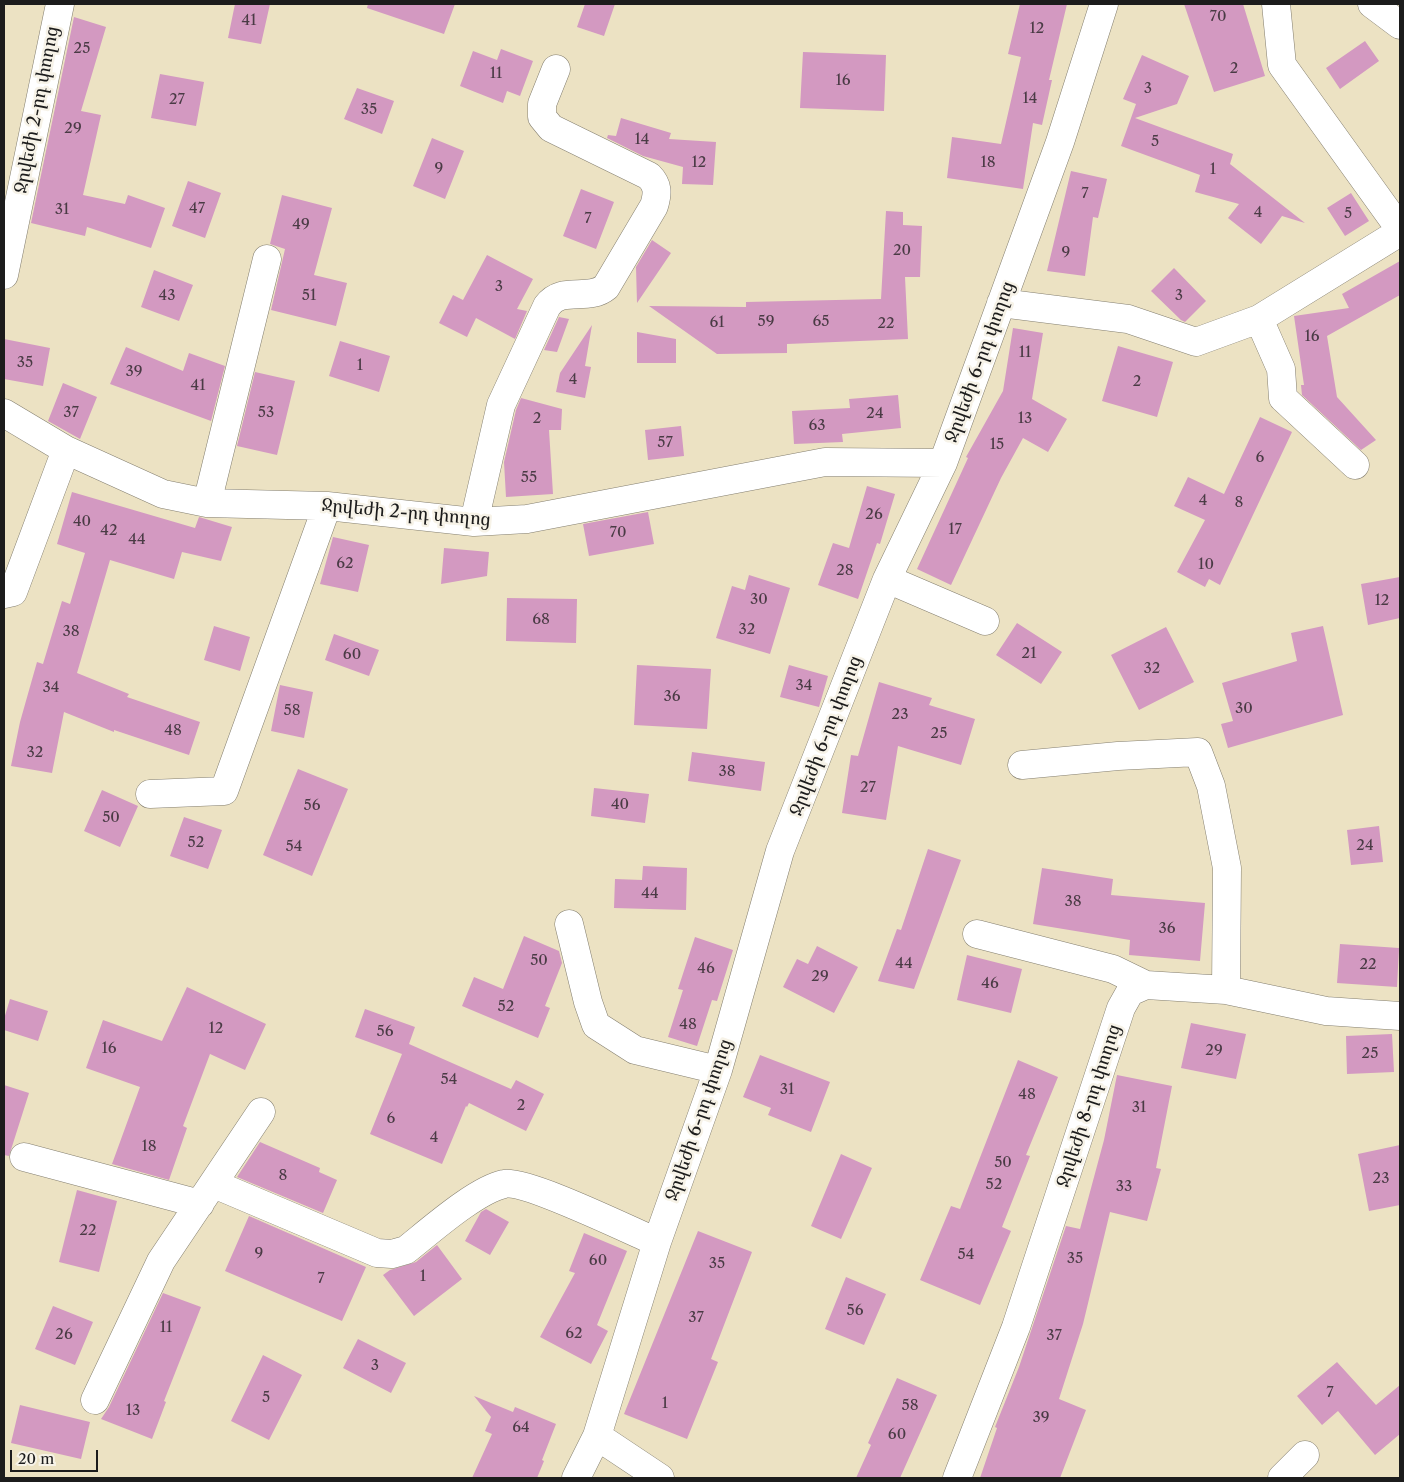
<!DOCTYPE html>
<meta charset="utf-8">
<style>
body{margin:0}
#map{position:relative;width:1404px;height:1482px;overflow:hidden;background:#ece2c3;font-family:"Libre Caslon Text",serif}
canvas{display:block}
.frame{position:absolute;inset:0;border:5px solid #1c1c1c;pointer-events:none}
.scale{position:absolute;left:10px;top:1450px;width:88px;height:22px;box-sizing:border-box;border:2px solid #1c1c1c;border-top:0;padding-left:6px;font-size:15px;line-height:18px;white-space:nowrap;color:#1c1c1c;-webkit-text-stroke:4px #f7f3e8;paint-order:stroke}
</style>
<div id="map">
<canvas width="1404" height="1482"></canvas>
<div class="frame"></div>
<div class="scale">20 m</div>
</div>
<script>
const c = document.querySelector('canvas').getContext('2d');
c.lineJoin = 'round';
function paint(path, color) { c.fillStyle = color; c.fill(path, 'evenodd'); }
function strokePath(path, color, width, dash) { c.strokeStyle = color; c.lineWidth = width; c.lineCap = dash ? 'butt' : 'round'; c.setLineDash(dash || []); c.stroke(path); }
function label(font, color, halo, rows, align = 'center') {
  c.font = font + ' "Libre Caslon Text","Noto Serif Armenian",serif'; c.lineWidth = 5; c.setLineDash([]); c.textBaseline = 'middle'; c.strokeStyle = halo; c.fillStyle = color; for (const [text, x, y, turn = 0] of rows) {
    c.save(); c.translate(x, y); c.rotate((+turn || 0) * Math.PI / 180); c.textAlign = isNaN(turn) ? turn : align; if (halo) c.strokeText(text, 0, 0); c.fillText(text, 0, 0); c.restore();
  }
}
const building = new Path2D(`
 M235 4H270L261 44 228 38Z
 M368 4H455L444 34 367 8Z
 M585 4H615L604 36 577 27Z
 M1020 4H1067L1049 80H1052L1042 125 1033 123 1023 189 947 178 952 137 1001 144 1021 57 1008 54Z
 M1184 4H1243L1265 76 1214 92Z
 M74 17 106 27 81 111 101 115 83 195 125 204 128 195 165 208 151 248 87 227 85 236 31 223Z
 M1365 41 1379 61 1340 89 1326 68Z
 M501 49 533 61 520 96 507 91 503 103 460 86 473 51 497 60Z
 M803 52 886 55 884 111 800 108Z
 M1142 55 1189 76 1177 104 1135 118 1233 154 1230 164 1305 223 1282 216 1261 244 1228 218 1239 204 1195 192 1200 175 1121 146 1136 104 1123 99Z
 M160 74 204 82 196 126 151 118Z
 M357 88 394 101 382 134 344 119Z
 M621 118 671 133 669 139 716 142 713 185 682 184 683 167 643 156 607 138 608 135 616 136Z
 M432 138 464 151 445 199 413 186Z
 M1071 171 1107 179 1098 218 1093 217 1085 276 1047 271Z
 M188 181 221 193 205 238 172 226Z
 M581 189 614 202 596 249 563 236Z
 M1351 193 1369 221 1345 236 1327 208Z
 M282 195 332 208 314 275 347 283 336 326 271 310 285 249 270 244Z
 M886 211 903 212V225L922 226 920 277H905L908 339 787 344V353L717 354 649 306 746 307V302L881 299Z
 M652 240 671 253 637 303 636 267Z
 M487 255 533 279 517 309 527 311 515 339 476 318 467 337 439 323 453 295 463 300Z
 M1400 261V295L1327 336 1337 397 1376 440 1361 450 1302 395 1301 385H1304L1294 316 1349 308 1342 294Z
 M1174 268 1206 301 1185 322 1181 320 1151 291Z
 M154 270 193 285 179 321 141 307Z
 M559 317 569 319 557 352 544 350Z
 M592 325 585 366 591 367 585 398 556 392 560 373Z
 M1013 328 1043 333 1032 399 1067 419 1048 452 1023 438 1001 478 951 585 917 569 968 458 966 457 1003 391Z
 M637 332 676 339V363H637Z
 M4 339 50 348 43 386 4 379Z
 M340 341 390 356 379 392 329 376Z
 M1118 346 1173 362 1157 417 1102 401Z
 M126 347 183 371 189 353 225 366 211 421 110 384Z
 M255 372 295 381 277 455 237 446Z
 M63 383 97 397 80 439 48 421Z
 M898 395 901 428 842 434 843 442 794 444 792 411 850 408 849 399Z
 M521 398 562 409 561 430H549L553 494 506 497 504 462 516 410Z
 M1260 417 1292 432 1220 585 1209 579 1205 587 1177 572 1205 520 1174 506 1188 477 1224 494Z
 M681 426 684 456 648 460 645 430Z
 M867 486 895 494 880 544 877 543 858 599 818 585 833 543 849 548Z
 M72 492 195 528 199 517 232 527 221 561 182 552 174 579 110 560 77 673 129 694 127 697 200 722 189 755 114 730V732L64 712 52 773 11 766 20 722 37 662 43 664 62 601 70 604 85 553 57 544Z
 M648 512 654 544 589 556 583 524Z
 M333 537 369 545 358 592 320 584Z
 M444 548 489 552 487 576 441 584Z
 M749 575 790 588 770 654 716 638 732 586 745 590Z
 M1400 577V618L1368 625 1361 584Z
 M507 598 577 599 576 643 506 641Z
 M1017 623 1062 652 1041 684 996 655Z
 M214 626 250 637 240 671 204 660Z
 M1323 626 1343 715 1228 748 1221 724 1233 721 1222 683 1297 661 1291 633Z
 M1166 627 1194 682 1139 710 1111 655Z
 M334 634 379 650 369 676 325 660Z
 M637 665 711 669 707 729 634 725Z
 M789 665 828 676 819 707 780 697Z
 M879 682 932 698 929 705 975 719 961 765 898 746 886 820 842 813 851 755 858 756Z
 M280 685 313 692 304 738 271 731Z
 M692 752 765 762 761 791 688 781Z
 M298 769 348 789 312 876 263 855Z
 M594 788 649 794 645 823 591 816Z
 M102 790 138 806 120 847 84 831Z
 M184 817 222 830 208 869 170 856Z
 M1379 826 1383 862 1351 865 1347 830Z
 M928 849 961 860 914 989 878 981 897 929 901 930Z
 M643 866 687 868 686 910 614 908 615 879 642 880Z
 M1042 868 1113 879 1111 895 1205 903 1200 961 1129 955 1130 940 1033 924Z
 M524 936 559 951 562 963 545 1006 550 1008 538 1038 462 1006 474 977 503 989Z
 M695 937 733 950 717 1001 712 1000 697 1046 668 1037 683 990 678 989Z
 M1340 944 1399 948 1397 987 1337 983Z
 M817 946 858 967 834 1013 783 987 797 959 808 964Z
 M967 955 1022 969 1011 1013 957 1000Z
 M187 987 266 1024 245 1070 210 1054 183 1126 187 1128 169 1180 112 1164 140 1087 86 1068 103 1020 162 1041Z
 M10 999 48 1011 38 1041 4 1030V1019Z
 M365 1009 415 1027 409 1044 511 1089 516 1080 544 1094 526 1131 469 1103 467 1107 466 1106 442 1164 370 1134 402 1054 355 1037Z
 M1191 1023 1246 1034 1236 1079 1181 1068Z
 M1392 1034 1394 1072 1347 1074 1346 1036Z
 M760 1055 830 1082 811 1132 768 1115 771 1108 743 1097Z
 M1018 1060 1058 1077 1026 1155 1030 1156 1002 1227 1011 1231 980 1305 920 1280 951 1206 960 1209Z
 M1117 1075 1172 1086 1156 1168 1161 1169 1147 1221 1110 1212 1083 1324 1059 1399 1086 1410 1060 1478H980L997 1428 995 1427 1019 1367 1066 1226 1080 1229 1104 1140Z
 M4 1085 29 1093 9 1156 4 1155Z
 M260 1142 320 1168 319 1172 337 1180 323 1213 237 1177Z
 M1400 1145V1205L1369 1211 1358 1154Z
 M841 1154 872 1168 841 1239 811 1226Z
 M77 1190 117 1201 99 1272 59 1262Z
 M486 1209 509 1222 490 1255 465 1241 481 1212Z
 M249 1216 366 1267 342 1321 225 1271Z
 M698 1231 752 1252 711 1359 718 1362 687 1439 624 1414Z
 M584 1233 627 1251 597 1325 608 1331 591 1364 540 1337 575 1273 569 1271Z
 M437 1245 462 1279 414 1316 383 1275 390 1270 416 1262Z
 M846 1277 886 1294 864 1345 825 1329Z
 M163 1293 201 1307 164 1401 166 1402 152 1439 101 1419 109 1407Z
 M53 1306 93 1322 75 1365 35 1349Z
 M358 1339 406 1363 391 1393 343 1368Z
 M263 1355 302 1375 269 1440 231 1421Z
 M1337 1362 1376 1405 1400 1385V1434L1375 1455 1338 1411 1322 1425 1297 1396Z
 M897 1378 937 1395 900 1478H856L871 1445 868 1443Z
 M474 1396 513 1412 515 1407 556 1424 542 1460 544 1461 537 1478H472L492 1434 485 1431 491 1417Z
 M20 1405 90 1422 81 1459 11 1443Z`);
const minor = new Path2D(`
 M1276 4 1282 65 1400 229
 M1372 4 1400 25
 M4 275 60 4
 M1001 303 1128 319 1196 342 1259 319 1400 232
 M1259 319 1281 369 1283 398 1355 465
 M4 413 66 450 163 494 207 503 327 506 474 522 527 519 825 462 943 463
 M207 503 267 259
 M474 522 501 405 547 306C562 285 588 302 606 287L654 206C658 193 658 185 649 176L551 128 542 117V104L556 69
 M887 579 985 621
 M4 594 13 592 66 450
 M1022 765 1118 756 1198 752 1211 786 1227 868 1226 990
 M150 794 224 791 327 506
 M569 924 588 1002 596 1025 635 1050 718 1070
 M977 934 1113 969 1146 985
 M24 1157 200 1204
 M214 1184 377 1253 392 1254 406 1250C430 1231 476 1190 504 1184 525 1179 631 1231 657 1242
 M95 1400 161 1261 261 1112
 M597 1436 660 1478
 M576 1478 597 1436 657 1242 718 1070 780 851 887 579 943 463 1060 142 1104 4
 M957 1478 1016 1327 1121 1008 1130 992 1146 985 1226 990 1326 1011 1400 1016
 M1282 1478 1305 1455`);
const numberNames = [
 ["70",1218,17],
 ["41",249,21],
 ["12",1037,29],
 ["25",82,49],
 ["2",1234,69],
 ["11",496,74],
 ["16",843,81],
 ["3",1148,89],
 ["14",1030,99],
 ["27",177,100],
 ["35",369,110],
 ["29",73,129],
 ["14",642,140],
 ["5",1155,142],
 ["12",699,163],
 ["18",988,163],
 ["9",439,169],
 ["1",1213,170],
 ["7",1085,194],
 ["47",197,209],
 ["31",62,210],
 ["4",1258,213],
 ["5",1348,214],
 ["7",588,219],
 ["49",301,225],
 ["20",902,251],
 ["9",1066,253],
 ["3",499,287],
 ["43",167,296],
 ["51",309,296],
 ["3",1179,296],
 ["59",766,322],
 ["65",821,322],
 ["61",717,323],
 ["22",886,324],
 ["16",1312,337],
 ["11",1025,353],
 ["35",25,363],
 ["1",360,366],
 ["39",134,372],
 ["4",573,380],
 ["2",1137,382],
 ["41",198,386],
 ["37",71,413],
 ["53",266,413],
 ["24",875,414],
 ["2",537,419],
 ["13",1025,419],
 ["63",817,426],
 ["57",665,443],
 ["15",997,445],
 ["6",1260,458],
 ["55",529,478],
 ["4",1203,501],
 ["8",1239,503],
 ["26",874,515],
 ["40",82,522],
 ["17",955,530],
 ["42",109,531],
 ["70",618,533],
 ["44",137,540],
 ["62",345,564],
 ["10",1206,565],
 ["28",845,571],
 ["30",759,600],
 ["12",1382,601],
 ["68",541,620],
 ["32",747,630],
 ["38",71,632],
 ["21",1029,654],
 ["60",352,655],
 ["32",1152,669],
 ["34",804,686],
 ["34",51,688],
 ["36",672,697],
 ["30",1244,709],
 ["58",292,711],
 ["23",900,715],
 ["48",173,731],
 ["25",939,734],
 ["32",35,753],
 ["38",727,772],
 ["27",868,788],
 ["40",620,805],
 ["56",312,806],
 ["50",111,818],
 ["52",196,843],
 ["24",1365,846],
 ["54",294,847],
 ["44",650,894],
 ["38",1073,902],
 ["36",1167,929],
 ["50",539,961],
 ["44",904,964],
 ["22",1368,965],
 ["46",706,969],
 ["29",820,977],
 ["46",990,984],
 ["52",506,1007],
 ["48",688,1025],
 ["12",216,1029],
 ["56",385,1032],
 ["16",109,1049],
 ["29",1214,1051],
 ["25",1370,1054],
 ["54",449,1080],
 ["31",787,1090],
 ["48",1027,1095],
 ["2",521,1106],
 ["31",1139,1108],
 ["6",391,1119],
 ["4",434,1138],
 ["18",149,1147],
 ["50",1003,1163],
 ["8",283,1176],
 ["23",1381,1179],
 ["52",994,1185],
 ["33",1124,1187],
 ["22",88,1231],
 ["9",259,1254],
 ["54",966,1255],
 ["35",1075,1259],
 ["60",598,1261],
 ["35",717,1264],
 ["1",423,1277],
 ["7",321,1279],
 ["56",855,1311],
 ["37",696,1318],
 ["11",166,1328],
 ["62",574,1334],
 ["26",64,1335],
 ["37",1054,1336],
 ["3",375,1366],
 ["7",1330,1393],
 ["5",266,1398],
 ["1",665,1404],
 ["58",910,1406],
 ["13",133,1411],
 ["39",1041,1418],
 ["64",521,1428],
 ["60",897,1435]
];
const streetNames = [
 ["Ջրվեժի 2-րդ փողոց",37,110,-79],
 ["Ջրվեժի 6-րդ փողոց",980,362,-70],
 ["Ջրվեժի 2-րդ փողոց",406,513,5],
 ["Ջրվեժի 6-րդ փողոց",826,736,-69],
 ["Ջրվեժի 8-րդ փողոց",1089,1106,-72],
 ["Ջրվեժի 6-րդ փողոց",699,1120,-71]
];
paint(building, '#d399c1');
strokePath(minor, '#847f70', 29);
strokePath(minor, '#fff', 28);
label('15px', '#4a3b45', null, numberNames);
label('18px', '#1c1c1c', '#f7f3e8', streetNames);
</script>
